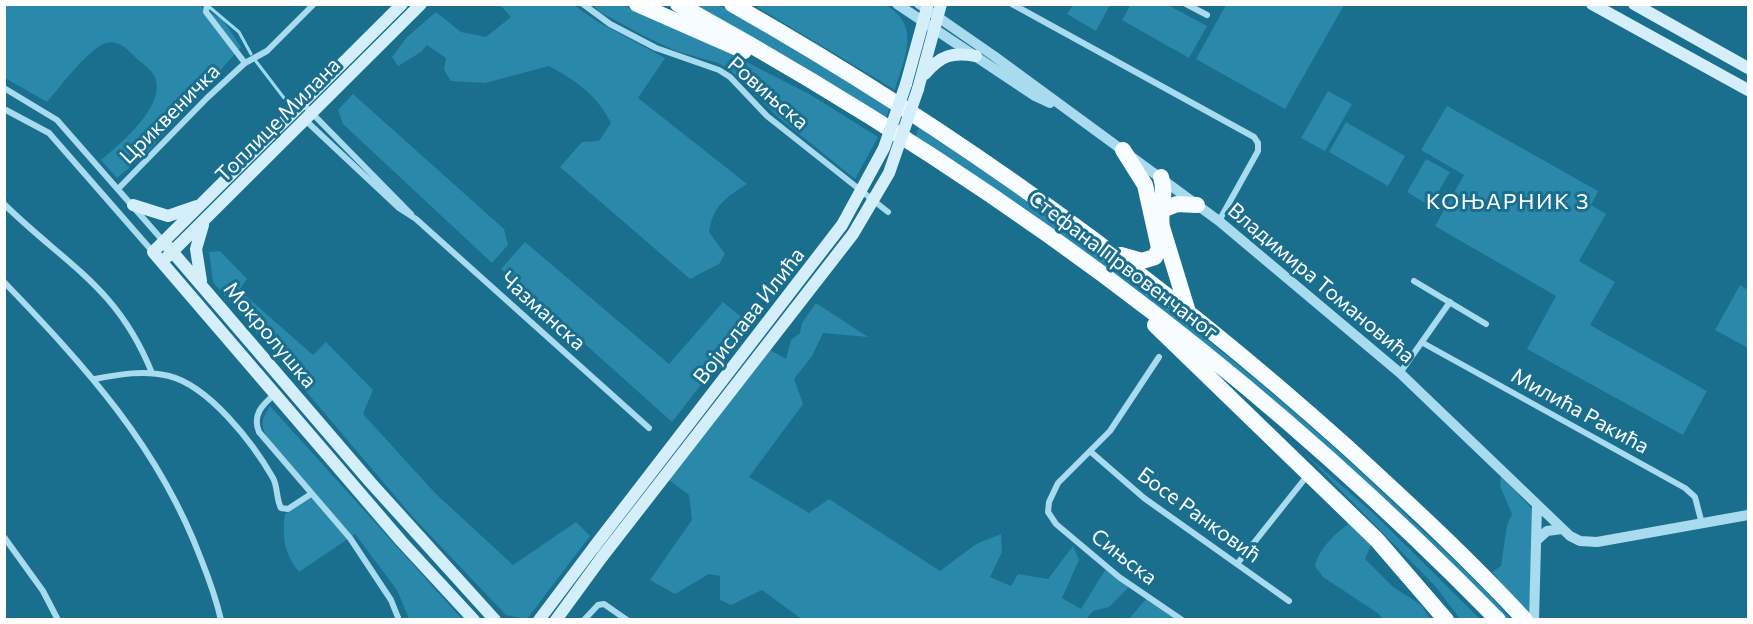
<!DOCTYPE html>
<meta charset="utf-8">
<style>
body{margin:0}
#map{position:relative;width:1753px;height:624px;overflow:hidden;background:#1a6e8e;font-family:Commissioner,sans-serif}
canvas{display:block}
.frame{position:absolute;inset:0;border:6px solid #fff;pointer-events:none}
</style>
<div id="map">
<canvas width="1753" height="624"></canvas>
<div class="frame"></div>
</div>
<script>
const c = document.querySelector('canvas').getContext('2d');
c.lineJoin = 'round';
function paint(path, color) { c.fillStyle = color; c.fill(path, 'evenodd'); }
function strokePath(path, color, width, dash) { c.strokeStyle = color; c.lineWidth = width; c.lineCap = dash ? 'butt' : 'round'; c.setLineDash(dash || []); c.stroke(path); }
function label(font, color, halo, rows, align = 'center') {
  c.font = font + ' Commissioner,sans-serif'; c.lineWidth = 6; c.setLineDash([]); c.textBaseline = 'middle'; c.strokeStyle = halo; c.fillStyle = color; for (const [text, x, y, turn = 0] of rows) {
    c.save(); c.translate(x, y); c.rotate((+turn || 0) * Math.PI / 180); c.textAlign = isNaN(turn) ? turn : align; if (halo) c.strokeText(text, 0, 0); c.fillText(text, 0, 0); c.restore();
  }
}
const green = new Path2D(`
 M572 4 598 22 665 58 638 98 747 184C725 198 713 206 709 232L725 254 719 264 690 279 560 167 582 142 599 141 611 123C597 95 575 80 549 66L485 83 451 81 444 70 446 58 427 45 421 52 398 66 392 57 407 37 436 12 461 32 486 37 511 17 500 5Z
 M1131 4 1168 5 1207 26 1189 58 1122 20Z
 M5 5H202V8L223 20 241 47 147 153 117 178 101 160C120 144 169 104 154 75 150 68 140 62 134 56 126 48 118 40 106 43 89 48 60 87 47 102L5 78Z
 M593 5H623L729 53 811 95 878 137 855 179 777 116 730 70 718 63 676 51 646 37 600 12Z
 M693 5H719L890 106 886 118 798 63Z
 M754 5H886C922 27 904 57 895 90Z
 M1073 5V4L1110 5 1096 31 1067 14Z
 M1226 5H1344L1285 109 1196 59Z
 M1328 91 1352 104 1325 151 1301 138Z
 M353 94 504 229 508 245 492 263 343 124 338 110Z
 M1447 106 1598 191 1591 205 1606 214 1579 261 1615 282 1590 325 1707 391 1683 435 1527 349 1556 296 1435 226 1464 175 1421 150Z
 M1346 122 1405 156 1388 186 1329 152Z
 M920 124C1085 242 1248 363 1395 504 1432 541 1478 578 1510 619H1503L1335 460 915 139Z
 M1426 159 1450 172 1430 206 1407 192Z
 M525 242 669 364 723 302 749 323 672 422 501 269Z
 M220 251 247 279 239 290 313 355 326 342 373 390 363 414 435 493 513 565 576 522 590 536 527 619 506 615 412 516 213 282 209 252Z
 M1740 285 1748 290V348L1715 330Z
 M816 303 868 337 823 333 812 356 794 379 803 404 749 477 809 513 829 499 940 571 976 544 1001 534 1002 552 990 577 1011 586 1018 574 1048 579 1073 546 1079 560 1062 598 1081 609 1107 567 1130 586 1109 607 1093 611 1086 619 803 620 762 590 731 605 720 600V576L709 574 675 594 650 580 692 520 689 495 669 480 770 350 786 359 791 340 800 333 802 323Z
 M270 406 462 619H409L397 590 355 534 299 572C284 553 282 537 285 514L316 494C303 480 267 444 263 428 261 419 266 413 270 406Z
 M1303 452 1372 512 1480 619H1460L1436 587Z
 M1501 476 1534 511 1529 614 1492 572 1501 566 1507 525 1512 514 1500 486Z
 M1350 523 1371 545 1365 559 1393 587 1421 605 1430 619H1382L1379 614 1323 577 1315 566C1319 549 1335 533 1350 523Z
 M1148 597 1182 620H1128Z`);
const stream = new Path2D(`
 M207 5 239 32 251 54
 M255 60 284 98`);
const minor = new Path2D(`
 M583 4 610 24 656 48 719 70 730 77 767 116 888 212
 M1012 4 1254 137 1258 143V151L1219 221
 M1186 4 1207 15
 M245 63 267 51 314 4
 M4 88 57 120 164 242
 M303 104 411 214
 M4 109 49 133 153 252
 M303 118 399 208 416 219 649 428
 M118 189 207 98 245 63 206 12 207 4
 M4 204C66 265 117 286 152 373
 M1414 281 1486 324
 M4 282C86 367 159 447 201 559 209 579 216 598 221 620
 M1423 343 1685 488 1695 497 1702 524
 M1159 357 1110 431 1058 483 1049 502 1048 512 1056 524 1119 577 1182 620
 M1400 373 1450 302
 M95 379C120 374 144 370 169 376 209 386 253 443 273 478 278 487 276 499 281 508L288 509 311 494
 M275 394C262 405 252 415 259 432L350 538 391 600 399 620
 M1091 452 1144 498 1289 601
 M4 537 43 591 58 620
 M1237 564 1307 476
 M584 620 598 605 604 604 627 620`);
const tertiary = new Path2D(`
 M897 4 1035 96 1050 103
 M919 4 994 56 1219 221 1400 373 1570 536 1580 541 1597 542 1748 515
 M1537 540 1547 531 1562 529
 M1534 620 1537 506`);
const secondary = new Path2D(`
 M402 4 153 252 402 542 474 620
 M1592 4 1748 90
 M1634 4 1748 68
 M925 74C941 55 952 52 976 56
 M906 84 928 4
 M918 89 941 4
 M133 205 168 216 197 206
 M164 242 371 483 495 620
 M167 257 421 4
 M201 281 196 249 203 225
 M539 620 594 547
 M556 620 602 557`);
const trunk = new Path2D(`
 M637 4 744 51
 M678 4C845 96 1008 200 1159 317 1278 409 1392 512 1498 620
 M732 4C952 129 1159 278 1347 447 1408 503 1469 559 1525 620
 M1161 177C1167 195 1159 210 1162 227L1188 312
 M1162 210 1177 204 1197 205
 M1121 255 1142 261 1155 257 1159 248 1145 185 1123 150
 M1155 325 1377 540 1446 620`);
const secondaryBridge = new Path2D(`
 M594 547 842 225 884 148 906 84
 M602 557 853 234 889 173 918 89`);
const streetNames = [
 ["Ровињска",768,93,41],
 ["Цриквеничка",170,114,-45],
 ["Топлице Милана",278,120,-45],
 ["Стефана Првовенчаног",1123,265,37],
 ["Владимира Томановића",1321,283,40],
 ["Чазманска",543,311,42],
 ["Војислава Илића",749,316,-52],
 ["Мокролушка",270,335,50],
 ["Милића Ракића",1580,411,29],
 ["Босе Ранковић",1199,515,36],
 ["Сињска",1124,557,38]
];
const neighbourhoodNames = [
 ["КОЊАРНИК 3",1508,202]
];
paint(green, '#2a88aa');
strokePath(stream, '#9adbf0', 3);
strokePath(minor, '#a8dbee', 6);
strokePath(tertiary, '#a8dbee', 10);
strokePath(secondary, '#d5effa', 12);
strokePath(trunk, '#f7fcff', 16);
strokePath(secondaryBridge, '#d5effa', 12);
label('21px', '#fff', '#1a6e8e', streetNames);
c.letterSpacing = '1.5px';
label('22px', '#fff', '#1a6e8e', neighbourhoodNames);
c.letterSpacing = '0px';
</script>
